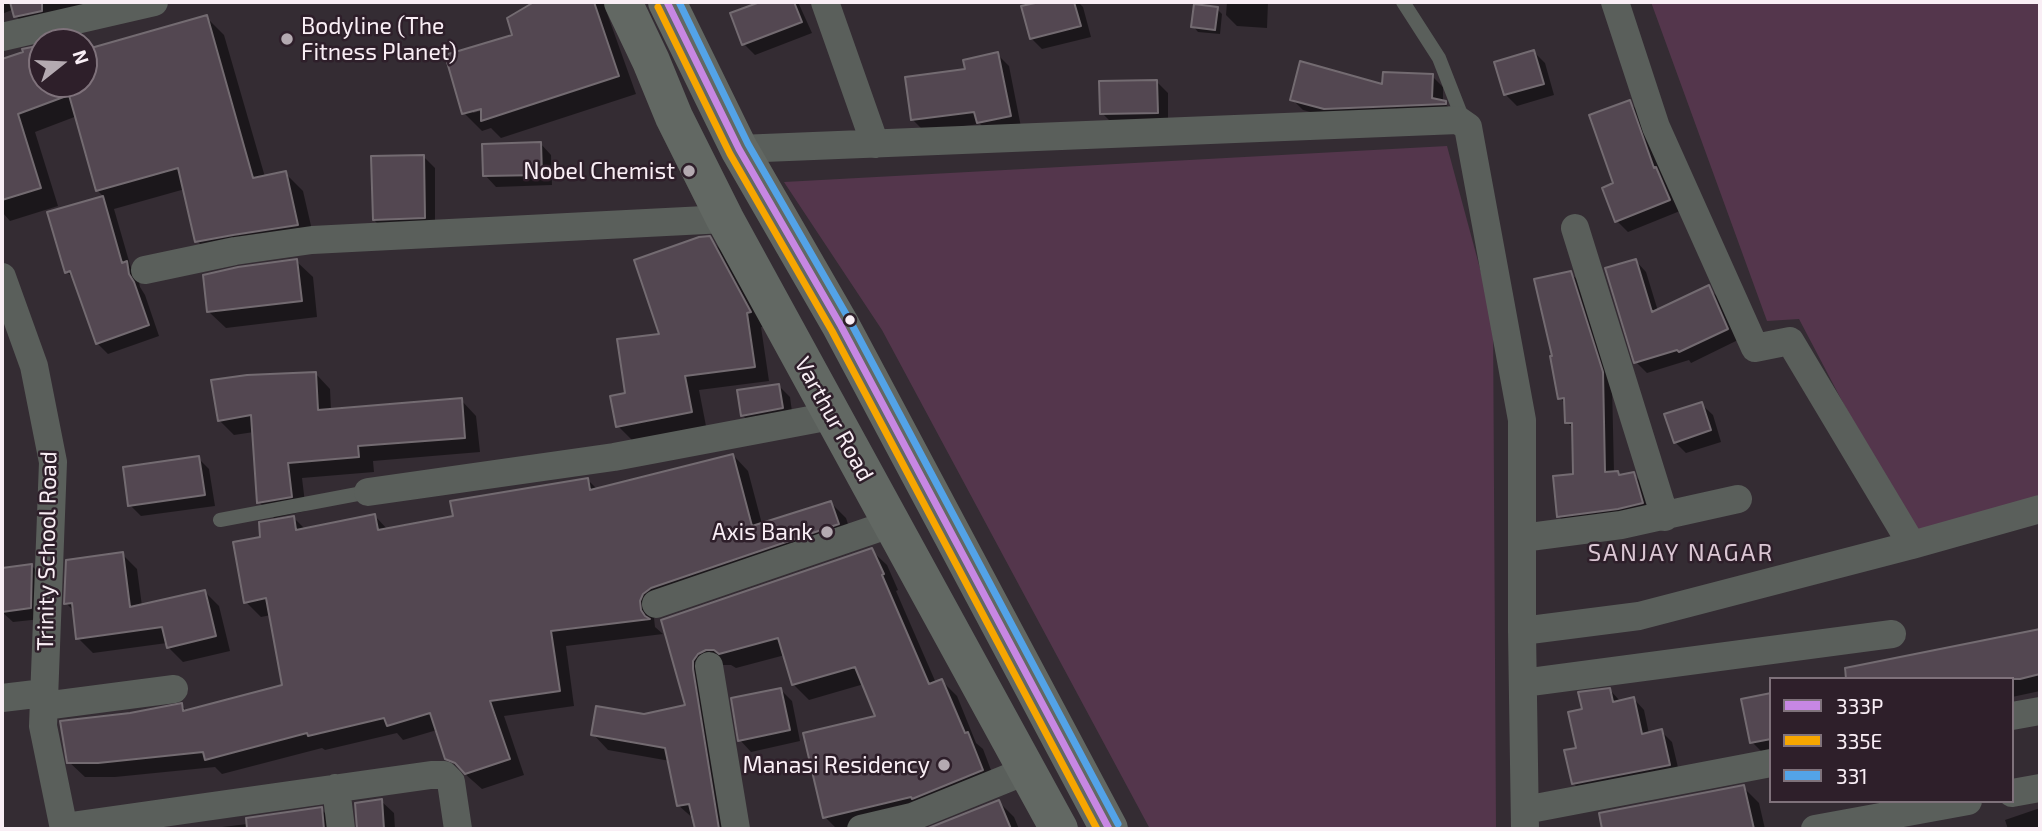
<!DOCTYPE html>
<style>
body{margin:0}
#map{position:relative;width:2042px;height:831px;overflow:hidden;background:#342c33;font-family:"Exo 2",sans-serif}
canvas{display:block}
.frame{position:absolute;inset:0;border:4px solid #f9eef5;pointer-events:none}
.legend{position:absolute;left:1769px;top:677px;width:245px;height:126px;box-sizing:border-box;background:#2e1f2a;border:2px solid #7f727b;margin:0;padding:9px 12px;list-style:none;font-size:21px;color:#f9eef5}
.legend li{display:flex;align-items:center;gap:14px;height:35px}
.legend b{width:35px;border:2px solid #7f727b}
.north{position:absolute;left:28px;top:28px;width:70px;height:70px;box-sizing:border-box;background:#2e1f2a;border:2px solid #7f727b;border-radius:50%;rotate:72deg;font-size:19px;font-weight:700;line-height:28px;text-align:center;color:#f9eef5}
.north::after{content:'';display:block;margin:auto;width:24px;height:32px;background:#b4aab1;clip-path:polygon(50% 0,100% 100%,50% 72%,0 100%)}
</style>
<div id="map">
<canvas width="2042" height="831"></canvas>
<div class="frame"></div>
<ul class="legend">
<li><b style="height:9px;background:#c787e3"></b>333P</li>
<li><b style="height:9px;background:#f7a600"></b>335E</li>
<li><b style="height:9px;background:#53a3e8"></b>331</li>
</ul>
<div class="north">N</div>
</div>
<script>
const c = document.querySelector('canvas').getContext('2d');
c.lineJoin = 'round';
function paint(path, color) { c.fillStyle = color; c.fill(path, 'evenodd'); }
function strokePath(path, color, width, dash) { c.strokeStyle = color; c.lineWidth = width; c.lineCap = dash ? 'butt' : 'round'; c.setLineDash(dash || []); c.stroke(path); }
function label(font, color, halo, rows, align = 'center') {
  c.font = font + ' "Exo 2",sans-serif'; c.lineWidth = 5; c.setLineDash([]); c.textBaseline = 'middle'; c.strokeStyle = halo; c.fillStyle = color; for (const [text, x, y, turn = 0] of rows) {
    c.save(); c.translate(x, y); c.rotate((+turn || 0) * Math.PI / 180); c.textAlign = isNaN(turn) ? turn : align; if (halo) c.strokeText(text, 0, 0); c.fillText(text, 0, 0); c.restore();
  }
}
const green = new Path2D(`
 M1651 2H2040V497L1912 534 1799 319 1767 321Z
 M1447 146 1493 317 1496 829H1150L882 330 784 182Z`);
const shadow = new Path2D(`
 M2 2H115L30 30 16 16 14 9 2 14Z
 M529 2H603L636 94 501 138 491 128 482 131 464 113 514 37 530 6ZM490 108 473 113V109Z
 M765 2H798L812 33 755 55 744 44 733 14Z
 M1047 2H1078L1083 7 1091 37 1042 49 1031 38 1023 8Z
 M1227 2H1268L1267 28 1237 26 1226 15Z
 M1217 9 1222 14 1220 34 1198 32 1193 26Z
 M206 17 224 35 265 177 285 173 303 191 315 243 215 259 197 241 185 189 114 209 131 268 137 274 140 287 145 295 159 336 108 354 97 343 74 279 67 272 49 214 104 197 98 191 77 116 35 132 58 206 10 221 2 212V61L42 47V84H84V52Z
 M1534 52 1545 63 1554 95 1517 106 1505 94Z
 M997 54 1009 66 1021 127 990 133 980 124 924 131 913 120 967 71Z
 M1432 76 1443 87V102L1456 114 1336 119 1303 110 1292 99 1384 86Z
 M1157 82 1168 93V124H1113L1102 113Z
 M1629 102 1641 114 1680 211 1628 232 1617 221 1616 184Z
 M540 143 551 155 552 185 496 187 485 175Z
 M424 157 435 168V228L385 231 374 220Z
 M709 238 724 253 764 327H761L769 381 699 390 706 426 632 440 618 426 627 394 662 335Z
 M1635 260 1646 272 1658 311 1708 288 1720 299 1738 340 1691 363 1689 360 1647 373 1636 362Z
 M296 261 313 277 317 317 226 328 209 312Z
 M1570 273 1581 283 1612 384 1614 473 1618 472 1622 476 1633 474 1643 484 1652 513 1569 526 1558 516 1575 476 1574 429 1567 422 1566 404 1560 398Z
 M315 373 330 389 331 410 461 400 476 416 480 452 373 461 374 472 302 478 306 511 274 518 259 502 254 432 234 435 219 420Z
 M779 386 790 397 793 419 754 426 742 415Z
 M1701 404 1713 415 1721 442 1686 453 1675 442Z
 M733 455 748 471 762 524 831 503 846 518 853 539 654 618 655 627 663 634 566 646 574 706 504 716 524 775 482 789 447 758 437 730 403 740 397 733 325 750 322 748 222 774 215 767 115 777H85L69 762 130 714 181 705 188 712 284 686 271 615 261 617 246 602 262 538 294 518 306 530 375 516 388 530 455 517 587 479 598 490Z
 M198 458 209 469 215 506 141 516 130 505Z
 M871 550 887 565 898 590 896 591 936 683 942 681 957 696 976 743 983 749 997 786 853 829H837L825 817 878 717 864 684 809 700 793 684 785 655 736 668 731 665H722L731 829H696L695 820 678 805 670 761 608 750 593 734 644 716 687 707 663 621Z
 M122 554 137 569 142 606 205 592 219 606 230 651 183 662 168 647 167 643 93 653 78 638 75 612 66 603Z
 M32 566 43 577 41 619 13 622 2 612V570Z
 M2040 630V691L2012 697V679H1843L1846 678 1844 670Z
 M780 689 792 701 800 741 751 752 740 740Z
 M1610 690 1620 701 1634 699 1644 710 1649 734 1661 731 1672 742 1680 776 1584 794 1573 783 1584 710Z
 M1771 694V755L1766 756 1752 742Z
 M1743 787 1759 803 1765 829H1603L1601 814Z
 M381 801 394 813 395 829H359Z
 M999 802 1014 817 1019 829H931Z
 M2040 808V829H2008L2005 820Z
 M321 809 334 822 335 829H205L256 823Z`);
const building = new Path2D(`
 M10 2H42V11L14 17Z
 M534 2H594L619 76 481 121V109L462 114 445 55 512 35 507 18Z
 M760 2H794L802 22 742 45 730 13Z
 M1040 2H1074L1081 26 1030 39 1021 6Z
 M1194 4 1218 7 1215 30 1191 27Z
 M207 15 253 178 286 171 298 225 233 235 195 242 178 168 96 191 69 95 18 114 41 188 2 200V59L23 52 22 49 42 45V84H84V50Z
 M1534 50 1544 84 1504 95 1494 62Z
 M998 52 1011 116 977 123 974 112 911 120 905 77 965 69 963 60Z
 M1300 61 1382 84 1383 72 1433 74 1432 98 1446 101V104L1324 109 1290 100Z
 M1157 80 1158 113 1100 114 1099 81Z
 M1630 100 1654 168 1656 167 1670 200 1615 222 1602 188 1613 183 1589 115Z
 M541 142 542 175 483 176 482 144Z
 M424 155 425 218 373 220 371 156Z
 M103 196 122 263 127 261 129 274 134 282 149 325 96 344 70 271 65 273 47 212Z
 M710 236 751 312 747 313 755 367 685 376 692 412 616 427 610 396 625 393 617 339 659 334 634 260 699 237Z
 M297 259 302 301 207 312 203 275 238 267Z
 M1636 259 1652 312 1709 285 1728 329 1679 352 1677 350 1634 363 1605 268Z
 M1571 271 1603 372 1605 472 1618 471 1619 475 1634 472 1643 503 1618 509 1557 517 1553 476 1573 474 1572 423H1565L1564 398 1558 399 1550 356H1552L1534 279Z
 M316 372 318 410 462 398 465 438 358 446 359 457 288 463 292 497 257 503 251 415 218 421 211 380 247 375Z
 M779 384 783 408 741 416 737 390Z
 M1702 402 1711 430 1674 443 1664 414Z
 M733 454 752 526 831 501 839 524 651 588 643 594 640 601 641 610 645 616 650 619 551 631 560 691 490 701 510 759 465 774 455 763 445 759 430 713 387 726 384 718 308 736 307 733 205 760 203 752 98 763H67L60 721 130 713 182 703 183 711 282 685 266 598 244 603 233 542 260 537 259 522 294 516 296 530 375 514 378 530 453 516 450 501 588 478 590 490Z
 M199 456 205 495 128 506 123 467Z
 M872 548 884 574 882 575 929 684 942 679 965 733 968 732 983 770 912 799 911 797 823 818 803 733 875 716 855 667 792 685 778 638 719 654 714 650H706L698 654 693 661V669L719 829H695L689 804 677 806 665 748 591 735 596 706 644 714 685 705 661 620Z
 M123 552 130 607 205 590 216 636 167 648 162 627 76 639 72 603 64 604 66 560Z
 M32 564 31 608 2 612V568Z
 M2040 629V674L2020 679H1846L1845 668Z
 M781 688 790 730 738 741 731 698Z
 M1610 688 1613 702 1634 697 1642 734 1662 729 1670 765 1572 784 1564 750 1576 748 1568 712 1582 709 1578 692Z
 M1771 693V739L1750 743 1741 699Z
 M1744 785 1754 829H1602L1599 813Z
 M382 799 384 829H357L355 803Z
 M999 800 1011 829H926Z
 M322 807 324 829H247L246 818Z`);
const service = new Path2D(`
 M1403 2 1439 58 1464 122
 M220 520 368 492`);
const minor = new Path2D(`
 M825 2 875 144
 M1615 2 1656 127 1755 348 1790 341 1912 545 2040 509
 M2 37 154 2
 M739 149 1458 120 1468 127 1522 420V631L1525 829
 M1575 228 1665 517
 M145 270 235 251 312 240 725 219
 M2 277 34 366 53 462 43 726 64 829
 M368 492 614 457 831 416
 M1522 538 1621 525 1738 499
 M656 604 893 523
 M1522 631 1639 616 1912 545
 M709 666 736 829
 M1523 683 1892 634
 M2 698 44 693
 M44 706 174 689
 M2012 716 2040 711
 M336 788 341 829
 M2012 793 2040 788
 M1525 810 1771 763
 M64 827 431 775H444L451 782 458 829
 M861 829 912 817 1028 770
 M1815 829 1968 801`);
const primary = new Path2D(`
 M623 2 651 61 674 117 725 219 1059 829
 M667 2 739 149 841 326 1109 829`);
const bus1 = new Path2D(`
 M667 2 739 149 841 326 1109 829`);
const bus2 = new Path2D(`
 M658 7 730 154 832 331 1097 829`);
const bus3 = new Path2D(`
 M679 2 748 144 850 321 1118 824`);
const markers = [
 [287,39,7,"#b4aab1"],
 [689,171,7,"#b4aab1"],
 [850,320,6,"#f9eef5"],
 [827,532,7,"#b4aab1"],
 [944,765,7,"#b4aab1"]
];
const poiNames = [
 ["Bodyline (The",301,26,"left"],
 ["Fitness Planet)",301,52,"left"],
 ["Nobel Chemist",675,171],
 ["Axis Bank",813,532],
 ["Manasi Residency",930,765]
];
const streetNames = [
 ["Varthur Road",834,419,61],
 ["Trinity School Road",47,551,-89]
];
const neighbourhoodNames = [
 ["SANJAY NAGAR",1681,553]
];
paint(green, '#54364c');
paint(shadow, '#0007');
paint(building, '#534751');
strokePath(building, '#736b71', 2);
strokePath(service, '#5a5f5b', 14);
strokePath(minor, '#5a5f5b', 28);
strokePath(primary, '#626863', 38);
strokePath(bus1, '#c787e3', 7);
strokePath(bus2, '#f7a600', 7);
strokePath(bus3, '#53a3e8', 7);
for (const [x, y, r, color] of markers) { const dot = new Path2D(); dot.arc(x, y, r, 0, 2 * Math.PI); c.fillStyle = color; c.fill(dot); strokePath(dot, '#2e1f2a', 2.5); }
label('23px', '#f9eef5', '#2e1f2a', poiNames, 'right');
label('23px', '#f9eef5', '#2e1f2a', streetNames);
c.letterSpacing = '2px';
label('24px', '#dbc7d4', '#2e1f2a', neighbourhoodNames);
c.letterSpacing = '0px';
</script>
